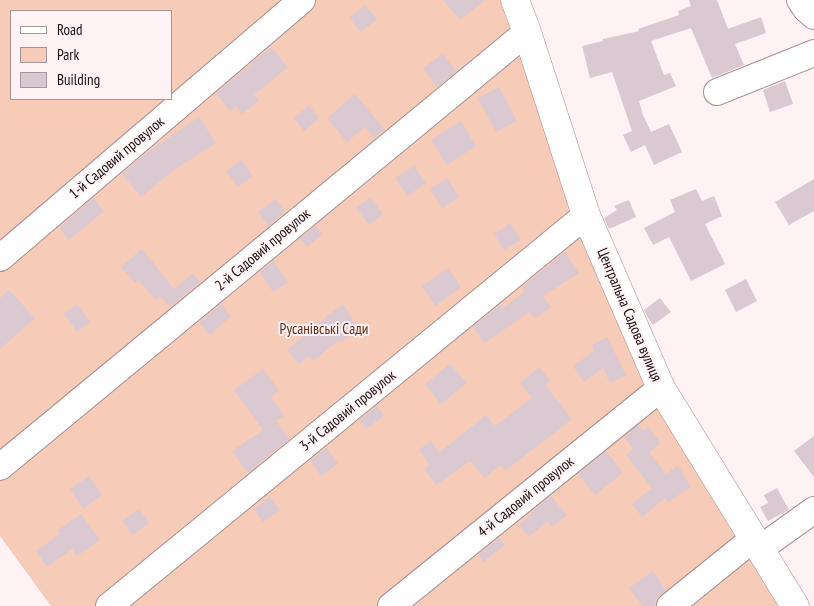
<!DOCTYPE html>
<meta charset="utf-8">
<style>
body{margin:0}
#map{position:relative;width:814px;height:606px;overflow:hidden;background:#fef2f4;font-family:"PT Sans Narrow",sans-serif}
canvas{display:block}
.legend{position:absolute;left:10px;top:10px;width:162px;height:90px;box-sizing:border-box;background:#fef2f4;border:1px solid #a19798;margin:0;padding:6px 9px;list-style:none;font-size:15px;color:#150e0f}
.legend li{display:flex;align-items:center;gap:10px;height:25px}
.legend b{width:25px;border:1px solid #a19798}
</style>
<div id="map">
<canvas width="814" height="606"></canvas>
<ul class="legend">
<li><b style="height:6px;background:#fff"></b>Road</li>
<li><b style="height:14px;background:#f6cbb8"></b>Park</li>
<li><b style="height:14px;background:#dbc9d2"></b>Building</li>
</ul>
</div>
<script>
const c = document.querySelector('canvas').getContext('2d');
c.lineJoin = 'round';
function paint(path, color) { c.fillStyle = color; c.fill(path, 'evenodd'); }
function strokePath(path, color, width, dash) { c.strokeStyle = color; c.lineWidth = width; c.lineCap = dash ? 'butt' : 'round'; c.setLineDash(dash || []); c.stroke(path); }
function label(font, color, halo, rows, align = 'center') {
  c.font = font + ' "PT Sans Narrow",sans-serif'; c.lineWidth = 4; c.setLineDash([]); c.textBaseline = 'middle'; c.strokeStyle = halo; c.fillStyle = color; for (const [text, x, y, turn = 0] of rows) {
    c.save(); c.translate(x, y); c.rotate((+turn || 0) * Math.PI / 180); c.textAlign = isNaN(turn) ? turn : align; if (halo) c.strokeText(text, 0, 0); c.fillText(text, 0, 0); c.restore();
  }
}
const green = new Path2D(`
 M0 0H504L581 225 779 606H51L0 536ZM11 11H171V99H11Z`);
const building = new Path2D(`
 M443 0H485L460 20Z
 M689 0H717L728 29 761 17 766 33 735 44 744 65 712 78 691 28 651 41 664 75 670 73 676 86 639 101 643 115 651 132 669 124 682 152 654 165 645 145 631 152 623 135 632 131 612 72 590 78 582 46 603 41V39L639 31 638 29 679 15 678 11 691 6Z
 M365 5 377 19 361 32 349 18Z
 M271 47 288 67 254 95 259 101 242 114 236 106 230 111 216 93 252 64 251 63Z
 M443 54 456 71 437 87 423 68Z
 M785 81 793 104 770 112 763 90Z
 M499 87 517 121 496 132 478 98Z
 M355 94 385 130 374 138 365 127 347 142 327 118Z
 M309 106 319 118 304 131 294 118Z
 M199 117 216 143 174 170 141 197 122 174 145 154Z
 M461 121 476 146 447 165 431 140Z
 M241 160 253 176 238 187 226 171Z
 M414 166 426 183 408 196 395 178Z
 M447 178 459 197 442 208 430 189Z
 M814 179V211L789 225 775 202Z
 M696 189 702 201 714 196 722 216 705 224 725 264 691 281 669 237 653 245 644 228 675 212 670 200Z
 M93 198 104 211 69 240 59 228Z
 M370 198 383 214 369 225 356 208Z
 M276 199 285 212 268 226 258 212Z
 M629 200 636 217 609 229 604 218 617 210 614 206Z
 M510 223 521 240 504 250 494 234Z
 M316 226 322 235 307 247 300 239Z
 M142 249 174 289 193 273 200 282 170 307 160 296 156 300 138 280 135 283 121 267Z
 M565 252 579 273 543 296 551 307 535 319 529 312 485 343 473 327 500 305 503 308 525 291 522 287Z
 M273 261 288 282 273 292 260 272Z
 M448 268 461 287 435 306 422 286Z
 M746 279 757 301 736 312 725 290Z
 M9 290 35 318 0 349V298Z
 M660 298 671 312 653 325 648 318 644 310Z
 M77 304 90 322 77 332 64 314Z
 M221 304 231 316 210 335 199 323Z
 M344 305 359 331 340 342 339 340 313 361 309 356 299 364 287 350 326 318 325 316Z
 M607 337 626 375 610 383 603 368 584 382 573 366 594 351 592 345Z
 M450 364 467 383 441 404 425 384Z
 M539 367 550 381 545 385 572 419 505 471 500 465 485 478 470 461 436 485 424 469 430 465 419 450 431 441 439 453 486 415 495 426 532 398 520 383Z
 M263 369 279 391 271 397 284 416 276 421 289 439 248 473 232 451 263 430 234 390Z
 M377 406 384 416 366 429 360 420Z
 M638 425 643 431 648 427 661 443 649 452 666 474 678 466 691 487 668 502 665 498 642 517 632 504 652 488 626 455 633 449 624 437Z
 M814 436V477L794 451Z
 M327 448 338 464 321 476 310 460Z
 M606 451 623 473 595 495 578 474Z
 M89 476 102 495 83 509 70 489Z
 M777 488 789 510 768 521 760 507 768 503 764 495Z
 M551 496 567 515 552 527 547 521 529 537 519 525 532 514 531 512Z
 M270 497 280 510 263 522 254 509Z
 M139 509 149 523 133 535 122 521Z
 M81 514 100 540 77 556 72 549 47 567 36 551 61 533 58 530Z
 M499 538 505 545 483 562 478 555Z
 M653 571 666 590 661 594 656 600 655 606H642L629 588Z`);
const minor = new Path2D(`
 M800 0 806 9 814 16
 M717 92 814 53
 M0 258 302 0
 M0 467 527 32
 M761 548 814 510
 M109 606 586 215
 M391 606 661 388
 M670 606 753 539`);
const major = new Path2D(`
 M515 0 527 32 586 215 661 388 795 606`);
const streetNames = [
 ["1-й Садовий провулок",117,158,-40],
 ["2-й Садовий провулок",263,250,-40],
 ["Центральна Садова вулиця",629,315,67],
 ["3-й Садовий провулок",348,411,-39],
 ["4-й Садовий провулок",526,497,-39]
];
const parkNames = [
 ["Русанівські Сади",324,330]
];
paint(green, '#f6cbb8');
paint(building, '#dbc9d2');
strokePath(minor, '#a39094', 28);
strokePath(major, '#a39094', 29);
strokePath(minor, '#fff', 26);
strokePath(major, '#fff', 28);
label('15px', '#150e0f', '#fef2f4', streetNames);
label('15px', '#602b10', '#fef2f4', parkNames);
</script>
